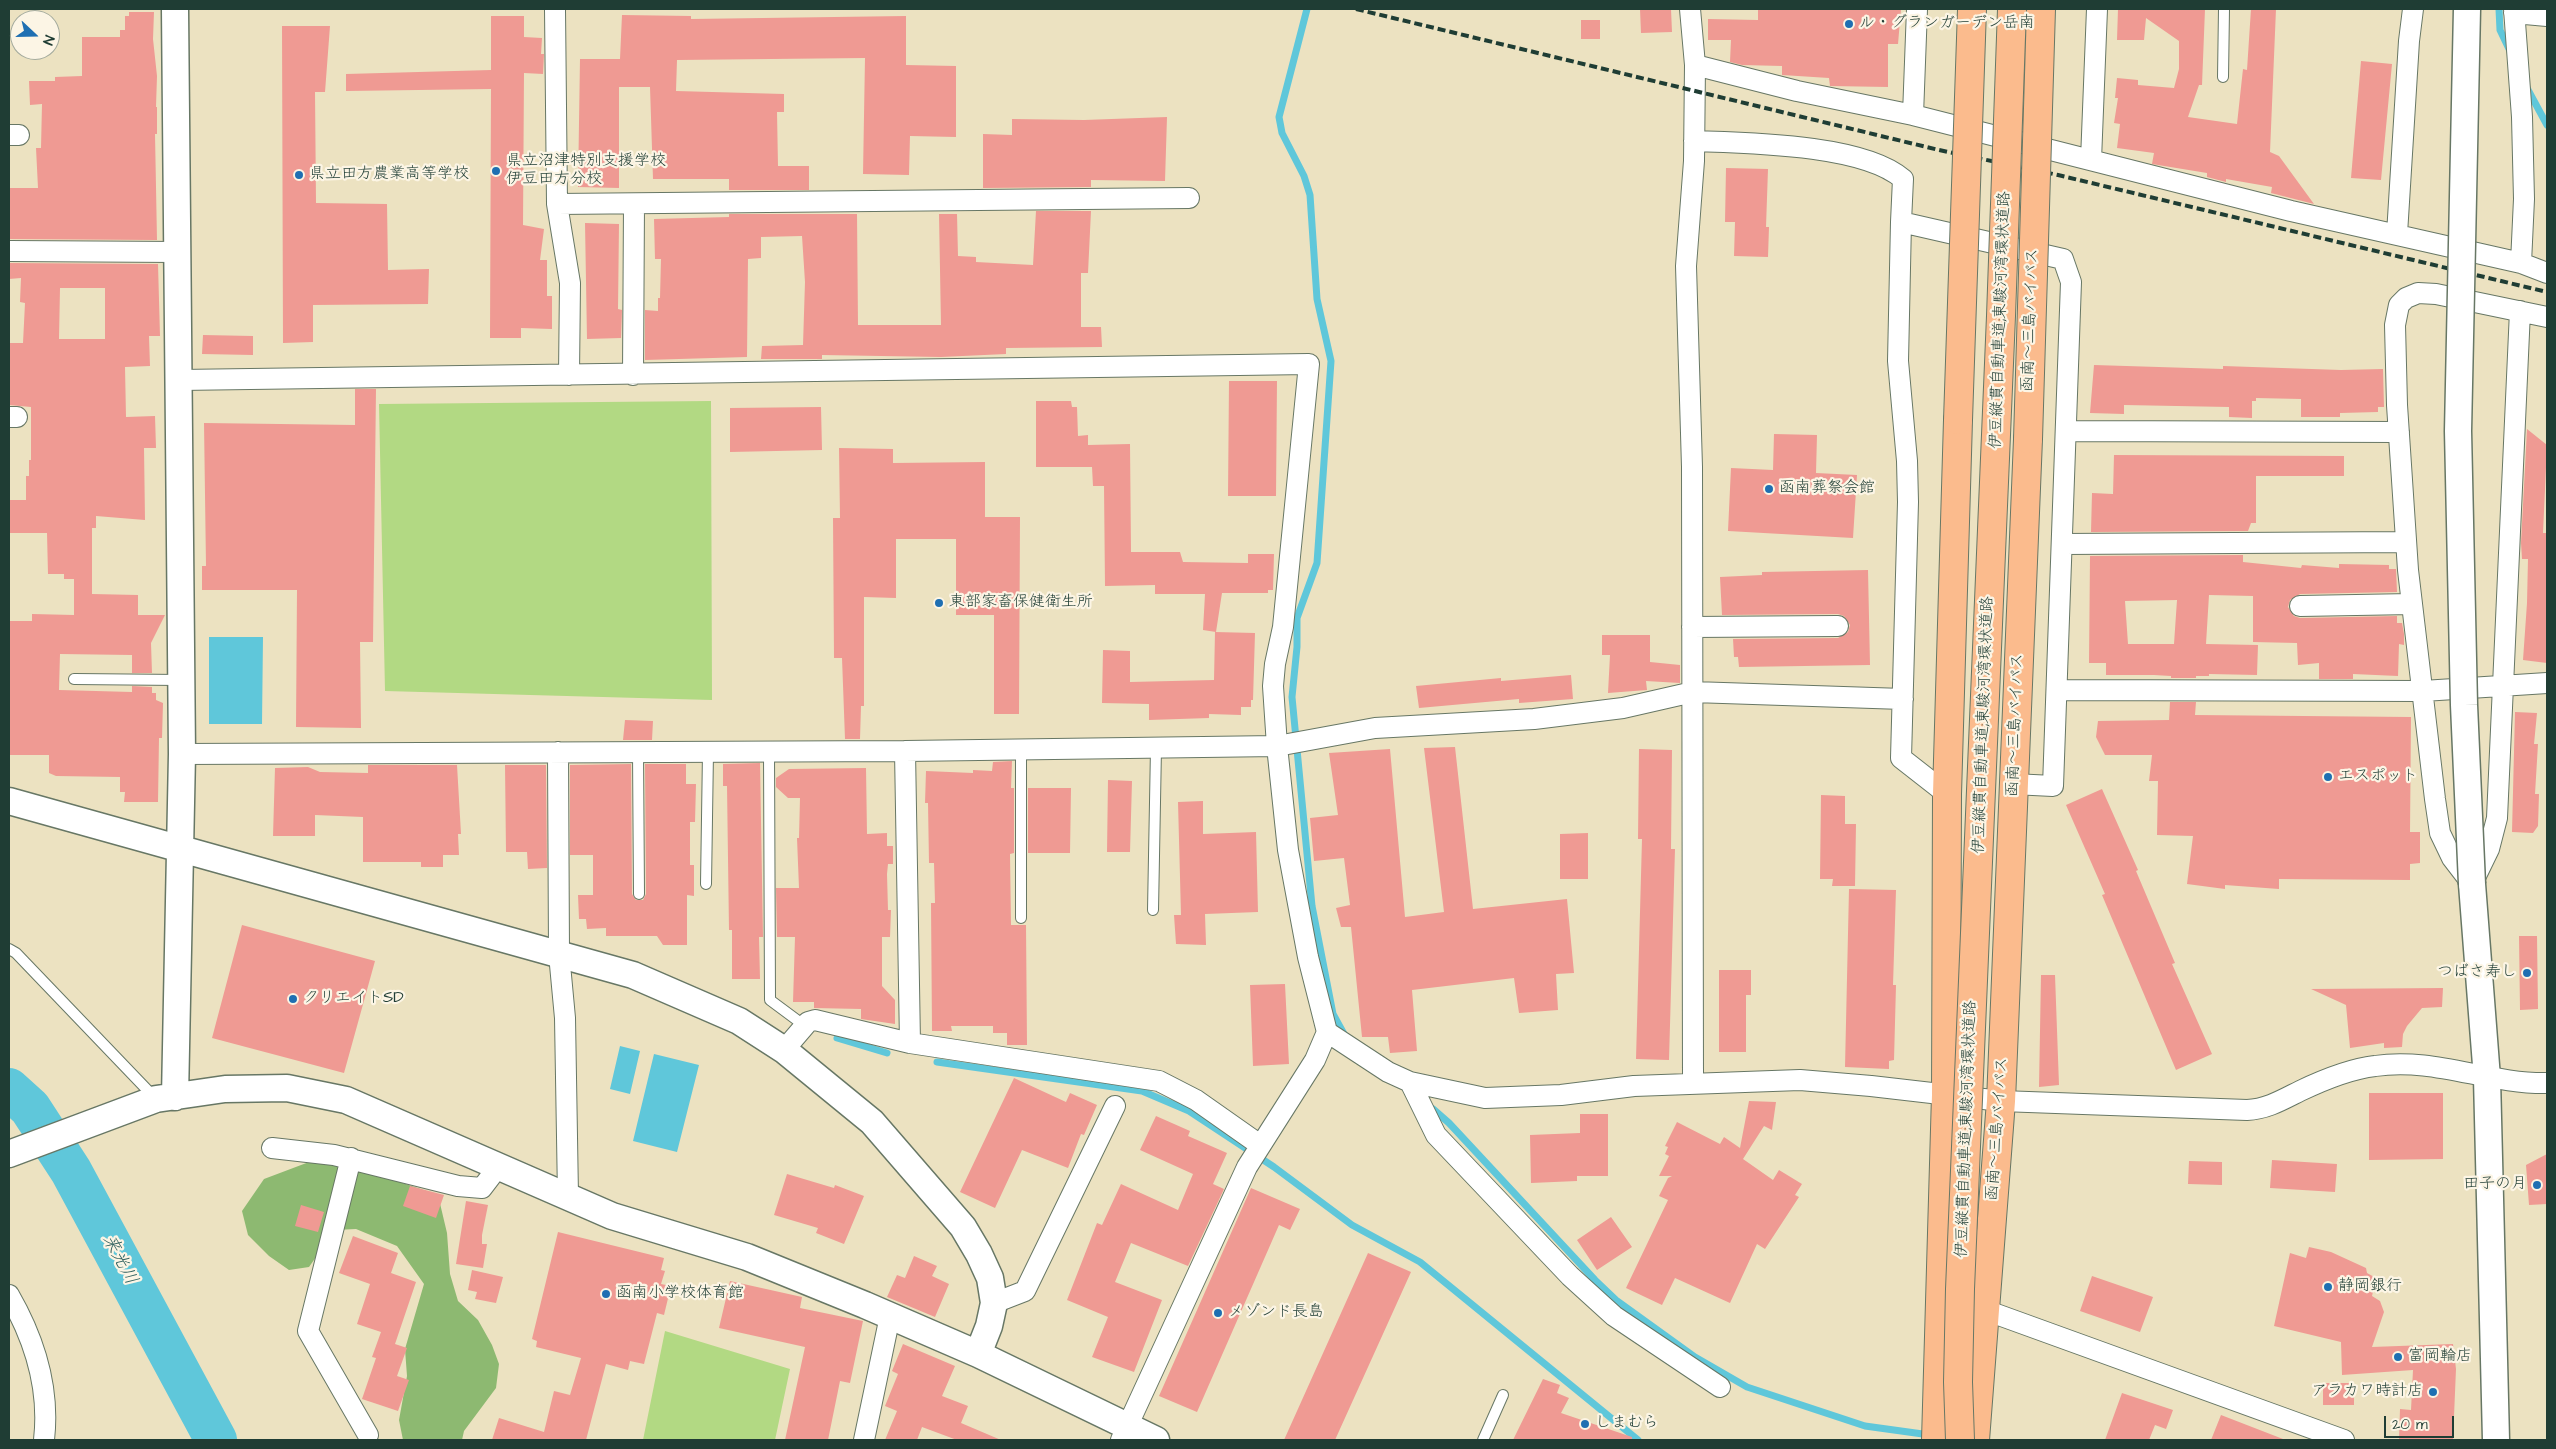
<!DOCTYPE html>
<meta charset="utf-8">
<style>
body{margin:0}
#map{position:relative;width:2556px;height:1449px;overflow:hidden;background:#ece2c1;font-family:"Architects Daughter",sans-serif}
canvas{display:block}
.frame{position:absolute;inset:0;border:10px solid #1f3d34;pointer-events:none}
.north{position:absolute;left:10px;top:10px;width:50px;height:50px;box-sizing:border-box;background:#fcf5e5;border:1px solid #a4ab9e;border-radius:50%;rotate:111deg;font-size:14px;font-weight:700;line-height:20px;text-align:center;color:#1f3d34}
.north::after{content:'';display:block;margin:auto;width:18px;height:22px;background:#1f6fb2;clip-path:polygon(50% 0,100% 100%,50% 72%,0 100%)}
.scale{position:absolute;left:2384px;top:1416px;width:70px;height:22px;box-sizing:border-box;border:2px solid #1f3d34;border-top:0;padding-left:6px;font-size:15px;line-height:18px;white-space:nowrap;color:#1f3d34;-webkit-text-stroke:4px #fcf5e5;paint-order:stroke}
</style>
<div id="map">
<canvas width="2556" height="1449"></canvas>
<div class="frame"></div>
<div class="north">N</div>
<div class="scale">20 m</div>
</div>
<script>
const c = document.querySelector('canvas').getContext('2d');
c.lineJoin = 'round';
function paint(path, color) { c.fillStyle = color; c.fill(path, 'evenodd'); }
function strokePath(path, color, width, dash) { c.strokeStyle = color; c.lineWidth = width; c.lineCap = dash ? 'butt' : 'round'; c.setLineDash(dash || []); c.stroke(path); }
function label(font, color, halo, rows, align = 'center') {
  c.font = font + ' "Architects Daughter","Klee One",sans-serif'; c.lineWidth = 4.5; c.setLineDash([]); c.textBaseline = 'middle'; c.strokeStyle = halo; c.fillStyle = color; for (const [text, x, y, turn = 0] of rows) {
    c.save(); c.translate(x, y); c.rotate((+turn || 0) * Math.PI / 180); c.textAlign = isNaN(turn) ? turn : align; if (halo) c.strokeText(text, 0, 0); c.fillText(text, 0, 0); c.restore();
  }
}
const green = new Path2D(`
 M711 401 712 700 385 691 379 404Z
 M665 1331 790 1369 775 1440H643Z`);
const forest = new Path2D(`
 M317 1159 385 1177 438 1195 447 1233 450 1274 458 1301 478 1320 492 1345 499 1364 496 1388 464 1431 462 1440H403L399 1420 407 1376 405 1349 424 1284 397 1246 356 1229 335 1230 309 1267 289 1270 269 1256 248 1235 242 1211 264 1179Z`);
const water = new Path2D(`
 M209 637H263L262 724H209Z
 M620 1046 640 1051 630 1094 610 1089Z
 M654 1054 699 1065 677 1152 633 1141Z`);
const stream = new Path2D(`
 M1307 9 1279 117 1282 133 1304 176 1310 195 1317 299 1331 361 1317 563 1297 618V647L1292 697 1312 906 1333 1014 1344 1034
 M2499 9 2500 30 2510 51
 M2527 88 2547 125
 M837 1038 887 1053
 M937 1062 1142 1091 1189 1111 1274 1167 1352 1225 1420 1262 1638 1440
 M1433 1109 1449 1123 1595 1280 1616 1300 1695 1357 1747 1387 1865 1426 1930 1435`);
const river = new Path2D(`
 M9 1089 30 1108 71 1171 216 1440`);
const building = new Path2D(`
 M1640 9H1671L1672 32 1641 33Z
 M1758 9H1901L1898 44H1888V87L1830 86 1829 78 1782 75V66L1742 65 1730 62 1731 40H1708V19L1758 20Z
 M2118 9H2205L2202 85H2199L2188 117 2237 124 2243 69 2247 70 2251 9H2276L2270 152 2279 156 2314 204 2271 193 2272 187 2226 179V182L2207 177V173L2152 164 2154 153 2117 148 2120 124 2114 123 2118 98H2115L2117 78 2138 80V85L2174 88 2179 69V41L2146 18 2144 40H2117Z
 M129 12H154L153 39 157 76 156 107H157V134H155L157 240 9 239V188H38L36 148H41L42 104 30 105 29 81H55V77L82 76V37H120V30H125V16H129Z
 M622 15 691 16V19L906 16V65L956 66V137L910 136 909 175 863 174 865 58 677 60 676 91 784 94V112H777L778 166H809V190H729V179H653L650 87H619V188L578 187 580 59H620Z
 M491 16H524V37L542 38 541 54H544L543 74 524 73 523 225 544 229 540 260H547V296H552V329L521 328V338H490L491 89 346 91V74L491 70Z
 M1581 20H1600V39H1581Z
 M282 26H330L325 92H315L316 203 387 204 388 270 429 269 428 304 313 305V342L283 343Z
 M2361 61 2392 64 2381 180 2351 178Z
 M1167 117 1165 181 1091 180V187L983 188V134L1012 135V119L1084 120Z
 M1726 168 1768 169 1766 227H1769L1768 257 1734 256 1735 222H1725Z
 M1036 211H1091L1088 273H1081V327H1101L1102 347 1006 348V354L941 357 822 355V359H761L762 346 803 345 805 282 802 236 761 237V258L748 259 747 357 645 360V310L658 311V298H660L661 259H655L654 219 729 217V214H857L858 325H941L939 214H957L958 256 976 257V262L1033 265Z
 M585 223 619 224 618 309 622 310 621 338 587 339Z
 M9 263 158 264 160 336H149L150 366 125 367 126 417 155 416 156 448H144L145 520 96 516V528H92V594L138 595V615H165L151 643 152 673H132V655L60 654 59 690 132 692V686L152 687V693H156V700L163 703 162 738H159L158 802H124L125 792H120V777L56 776 49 773V755H9V621H32V614L74 615V579H64V574H48L47 533H9V500H26V476H29V460H31V407L9 405V343H23L25 303 20 302 21 278 9 279ZM60 288H105V339H59Z
 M203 335 253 336V355L202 354Z
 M2094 365 2223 369V366L2341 370 2383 369 2384 407H2378V412L2340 413V417H2301V399L2256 398V401H2252V418L2229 417V407L2124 405V414L2090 413Z
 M1229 381H1277L1276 496H1228Z
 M355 389H376L373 642H360L361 728 296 727 297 590H202V566H206L204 423 355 425Z
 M1036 401H1071L1072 407H1077L1078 436 1088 435V445L1130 444 1131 552H1180L1183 562 1248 563V554H1274L1273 590H1268V593H1222L1216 632 1203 630 1205 594H1155V585L1105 586 1104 486H1093L1092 467H1036Z
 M821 407 822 450 730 452V408Z
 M2527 429 2547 445 2543 533H2546L2547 663 2523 660 2527 603 2528 559H2522L2521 543Z
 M1774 434 1817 435 1816 473 1857 475 1853 538 1728 531 1731 468 1773 470Z
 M839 448 893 449V463L985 462V517H1020L1019 714H994V615H956V539H896V598L864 597V706H861L860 739H845L842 658H834L833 518H840Z
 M2114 455 2344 456V476H2256V523H2251L2248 531 2091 532 2092 493 2113 494Z
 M2243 555V562L2301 568 2302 565 2339 568V564L2389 565V569H2396L2397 592 2300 594 2290 600 2288 607 2294 616 2300 618 2397 616V623H2402L2404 634V645L2399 644 2398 676 2353 674V679H2319V663L2298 665 2297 643 2253 642V596L2209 595 2206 644 2258 645 2257 675 2209 674V676H2196V678H2171V676L2154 675H2106V663H2089L2090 556ZM2177 600 2174 644H2128L2125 601Z
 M1868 570 1870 665 1739 667 1738 657H1734L1733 639 1838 638 1848 632 1850 625 1844 616 1838 614 1722 615 1720 577 1762 575V572Z
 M1215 632 1255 633 1253 700H1251V707H1241V715L1209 714V718L1149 720V704L1102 703 1103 650 1130 651V682L1214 680Z
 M1602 635H1650V662L1680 665V683L1646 681 1647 690 1608 693 1610 655H1602Z
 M1571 675 1573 699 1519 703V699L1419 708 1416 686 1501 678V681Z
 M2170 702H2196L2195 715 2411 717 2410 832H2420V863L2410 864V880L2279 879V889L2225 885V889L2187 884 2193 836 2157 835 2158 781H2149L2152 755H2105L2096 737 2098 721 2169 720Z
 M2515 712 2537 713 2534 744H2538L2535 794H2539L2538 826 2533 833 2512 832Z
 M625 720 653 721 652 740H623Z
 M1455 747 1473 909 1567 899 1574 973 1556 974 1558 1010 1519 1013 1514 978 1412 990 1417 1051 1390 1053 1388 1037H1362L1351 927H1341L1336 908 1350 905 1344 858 1314 861 1310 818 1338 815 1329 753 1390 749 1405 917 1444 912 1424 748Z
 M1639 749 1672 750 1671 849H1675L1669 1060 1636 1059 1642 839H1638Z
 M1012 761 1011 788H1014V853L1010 854 1011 925H1026L1027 1045H1007V1033H993V1026H951L952 1031H932L931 903H935L934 863H929L928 803H925L926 771 973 773V770L992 771 993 762Z
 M760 763 763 937H759L760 979H732V930H729L727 786H723V764Z
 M631 764 632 894 636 900H643L646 894 645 764H686V784H696L695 822H690V865H694V896L687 895V945H663L657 936H606V928L587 929 586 919H579L578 895H593V855H570V765Z
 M368 765H457L461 834H458L459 855H443V867H421V862H363V817L315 815V836H273L275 768 308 767 320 772 368 773Z
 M505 765H546L547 868 528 869 527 852H506Z
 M866 768 867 834 887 833V846H893V864H888L887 874 888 910H891L890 937H882V986L895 1000V1024L861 1019V1009L814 1008V1002H793L795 937H777L776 888H799L797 838H799L800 798H788L776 787V778L789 769Z
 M1108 780 1132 781 1130 852H1107Z
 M1028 788H1071L1070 853H1028Z
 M2102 789 2138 870 2136 871 2175 963 2172 964 2212 1054 2176 1070 2102 895 2105 894 2066 805Z
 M1821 795 1845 796V824H1856L1855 886H1832L1833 879H1820Z
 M1203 801V834L1256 832 1258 912 1205 914 1206 945 1176 944 1174 915H1181L1178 802Z
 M1588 833V879H1560V834Z
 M1849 889 1896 890 1893 985H1896L1894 1060 1889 1061V1069L1845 1067Z
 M242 925 375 961 344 1073 212 1038Z
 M2519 936H2537L2538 1009 2520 1010Z
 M1719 970H1751V995H1746V1052H1719Z
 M2041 975H2055L2059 1085 2039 1087Z
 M1285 984 1289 1064 1253 1066 1250 985Z
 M2443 988 2442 1007 2422 1008 2407 1026 2403 1034 2402 1047 2384 1048V1043L2350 1048 2346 1005 2311 989Z
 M1014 1078 1066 1102 1070 1093 1097 1105 1084 1135 1081 1134 1068 1168 1022 1150 995 1208 960 1192Z
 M2369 1093H2443V1159L2369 1160Z
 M1749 1101 1776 1102 1772 1130 1764 1126 1743 1159 1773 1180 1779 1170 1802 1184 1795 1195 1799 1197 1765 1249 1757 1244 1730 1303 1675 1278 1662 1305 1626 1288 1668 1200 1659 1196 1668 1178 1672 1176H1659L1669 1156 1665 1154 1668 1147 1665 1146 1677 1122 1720 1144 1724 1137 1740 1148Z
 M1580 1114H1608V1176H1577V1181L1531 1183 1530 1135 1580 1133Z
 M1156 1116 1190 1131 1188 1136 1227 1153 1213 1184 1224 1189 1188 1266 1131 1243 1115 1282 1162 1300 1134 1372 1092 1357 1108 1317 1067 1300 1097 1223 1102 1225 1121 1184 1178 1210 1193 1174 1140 1150Z
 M2547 1154V1204L2529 1205 2526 1165Z
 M2272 1160 2337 1164 2335 1192 2270 1188Z
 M2189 1161 2222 1162V1185L2188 1184Z
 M787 1174 834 1188 835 1185 864 1196 844 1244 816 1233 818 1228 774 1215Z
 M410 1186 444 1195 436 1218 403 1206Z
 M1251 1188 1300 1209 1290 1230 1279 1225 1197 1412 1159 1396Z
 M466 1201 488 1205 482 1235V1244H487L483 1268 456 1264Z
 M301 1205 324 1212 318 1232 295 1226Z
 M1611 1217 1632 1247 1597 1270 1577 1240Z
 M558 1232 664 1258 661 1270 665 1271 661 1284 671 1286 664 1315 657 1313 644 1364 630 1361 628 1370 606 1364 586 1440H492L499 1418 544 1432 554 1391 570 1395 581 1358 536 1347 537 1341 532 1339Z
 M353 1236 398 1253 391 1273 416 1282 395 1344 407 1348 397 1376 409 1380 398 1411 362 1399 376 1358 372 1357 381 1332 357 1324 370 1284 339 1273Z
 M2309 1247 2331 1252 2366 1268 2367 1273 2376 1278 2372 1296 2380 1301 2384 1312 2372 1347 2453 1344 2456 1369 2453 1440H2399L2400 1409 2411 1410 2413 1370 2342 1375 2341 1342 2274 1326 2290 1253 2306 1258Z
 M1368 1253 1411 1272 1335 1440H1284Z
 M914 1256 937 1266 932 1276 949 1284 935 1317 887 1297 897 1275 905 1278Z
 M472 1270 503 1277 496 1303 475 1299 477 1292 468 1290Z
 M2092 1276 2153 1297 2140 1332 2080 1311Z
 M730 1281 802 1297 800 1308 863 1321 850 1383 840 1381 828 1440H785L805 1347 719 1328Z
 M903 1344 955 1366 942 1396 968 1406 961 1423 1001 1440H957L922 1427 917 1440H885L897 1411 885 1406 898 1374 892 1371Z
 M1543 1379 1560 1385 1557 1393 1569 1398 1561 1413 1632 1437V1440H1513Z
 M2323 1383H2354V1405H2323Z
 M2122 1393 2173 1410 2166 1429 2155 1425 2149 1440H2105Z
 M2221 1415 2283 1439V1440H2211Z`);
const service = new Path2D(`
 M2223 77 2224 9
 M74 679 180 680
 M638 752 639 894
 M769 752 770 1000 805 1026
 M706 884 708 752
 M1153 910 1156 748
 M1021 918V749
 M9 949 16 953 155 1098
 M1483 1440 1503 1395`);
const minor = new Path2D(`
 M555 9 557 204 570 283 569 375
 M1690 9 1695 65 1694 161 1686 266 1692 467 1693 1083
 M2514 9 2522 117 2524 199 2521 263
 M2514 13 2547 16
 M1695 65 1797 91 1913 115 2291 211 2521 263 2547 273
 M1913 115 1917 9
 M9 135H19
 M1694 141C1748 143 1863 144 1903 179L1901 222
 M2091 160 2097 9
 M557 204 1189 198
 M2397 234 2409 41 2413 9
 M9 251 178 252
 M2520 311 2497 818 2489 849 2472 884 2452 858 2440 833 2435 799 2408 570 2397 405 2395 325 2399 305 2406 298 2418 293 2436 294 2547 317
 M633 375 634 204
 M180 380 1309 364 1283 627 1275 664 1273 686 1277 746 1288 850 1308 957 1327 1032 1315 1060 1247 1167 1121 1440
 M9 417H17
 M2068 431 2399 432
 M2063 544 2406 542
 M2300 606 2412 604
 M1692 627 1838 626
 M2057 690 2423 691 2547 683
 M905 751 910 1043
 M558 752 559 954 565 1018 568 1196
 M182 754 905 751 1277 746 1375 728 1534 719 1623 708 1693 692 1903 699
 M1947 794 1901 758 1908 502 1907 461 1898 361 1901 222 2063 259 2071 282 2053 786 2013 784
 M1327 1032 1388 1072 1410 1082 1485 1098 1561 1095 1634 1086 1800 1080 1871 1086 2001 1101 2247 1110C2267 1109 2282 1100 2300 1091 2323 1080 2349 1069 2375 1066 2434 1057 2488 1084 2547 1083
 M784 1050 808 1022 815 1020 910 1043 1159 1081 1196 1100 1260 1145
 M1410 1082 1436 1135 1570 1276 1614 1316 1720 1387
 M272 1148 334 1155 458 1186 482 1188 498 1167
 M351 1158 308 1331 368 1435
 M9 1295C35 1340 50 1388 44 1440
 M994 1303 1025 1291 1115 1106
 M1985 1310 2344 1440
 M864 1440 890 1316`);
const tertiary = new Path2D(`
 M175 9 182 754 175 1097
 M9 801 633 975 739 1021 784 1050 872 1122 963 1227 979 1254 990 1278 994 1303 989 1326 978 1354
 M2472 884 2487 1078 2496 1440
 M9 1154 156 1099 225 1089 287 1088 346 1100 612 1216 747 1257 865 1305 978 1354 1156 1440`);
const trunk = new Path2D(`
 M1936 1440 1946 1095 1947 794 1958 420
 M1975 1440 2001 1101 2028 439`);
const rail = new Path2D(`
 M1356 9 1939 150 2058 175 2547 292`);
const tertiaryBridge = new Path2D(`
 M2467 9 2458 431 2464 705 2472 884`);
const trunkBridge = new Path2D(`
 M1958 420 1972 9
 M2028 439 2041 9`);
const motorwayBridge = new Path2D(`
 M1960 1440 1958 1382 1960 1289 2001 316 2012 9`);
const markers = [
 [1849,24,5,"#1f6fb2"],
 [496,171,5,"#1f6fb2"],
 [299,175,5,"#1f6fb2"],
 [1769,489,5,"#1f6fb2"],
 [939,603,5,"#1f6fb2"],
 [2328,777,5,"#1f6fb2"],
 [2527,973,5,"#1f6fb2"],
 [293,999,5,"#1f6fb2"],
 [2537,1185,5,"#1f6fb2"],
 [2328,1287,5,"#1f6fb2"],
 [606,1294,5,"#1f6fb2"],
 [1218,1313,5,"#1f6fb2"],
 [2398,1357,5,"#1f6fb2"],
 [2433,1392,5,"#1f6fb2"],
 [1585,1424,5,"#1f6fb2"]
];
const poiNames = [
 ["ル・グランガーデン岳南",1859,24],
 ["県立沼津特別支援学校",506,162],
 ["伊豆田方分校",506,180],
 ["県立田方農業高等学校",309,175],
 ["函南葬祭会館",1779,489],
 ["東部家畜保健衛生所",949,603],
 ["エスポット",2338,777],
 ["つばさ寿し",2517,973,"right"],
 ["クリエイトSD",303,999],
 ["田子の月",2527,1185,"right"],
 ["静岡銀行",2338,1287],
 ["函南小学校体育館",616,1294],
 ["メゾンド長島",1228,1313],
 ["富岡輪店",2408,1357],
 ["アラカワ時計店",2423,1392,"right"],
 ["しまむら",1595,1424]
];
const streetNames = [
 ["伊豆縦貫自動車道;東駿河湾環状道路",2001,320,-88],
 ["函南～三島バイパス",2031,320,-88],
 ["伊豆縦貫自動車道;東駿河湾環状道路",1984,725,-88],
 ["函南～三島バイパス",2016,725,-88],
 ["伊豆縦貫自動車道;東駿河湾環状道路",1967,1129,-88],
 ["函南～三島バイパス",1998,1129,-86]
];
const waterNames = [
 ["来光川",119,1260,62]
];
paint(green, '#b2d983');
paint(forest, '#8db971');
paint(water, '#5fc7da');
strokePath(stream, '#5fc7da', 7);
strokePath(river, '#5fc7da', 42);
paint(building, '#ef9a93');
strokePath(service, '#677765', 12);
strokePath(minor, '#677765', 22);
strokePath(tertiary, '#677765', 29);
strokePath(trunk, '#677765', 30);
strokePath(service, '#fff', 10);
strokePath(minor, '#fff', 20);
strokePath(tertiary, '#fff', 26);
strokePath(trunk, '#fbbb8d', 28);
strokePath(rail, '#1f3d34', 4, [8, 4]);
strokePath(tertiaryBridge, '#677765', 29, []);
strokePath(trunkBridge, '#677765', 30, []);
strokePath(motorwayBridge, '#677765', 30, []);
strokePath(tertiaryBridge, '#fff', 26);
strokePath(trunkBridge, '#fbbb8d', 28);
strokePath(motorwayBridge, '#fbbb8d', 28);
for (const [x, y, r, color] of markers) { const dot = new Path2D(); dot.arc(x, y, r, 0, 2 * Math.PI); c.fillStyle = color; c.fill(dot); strokePath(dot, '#fcf5e5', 2); }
label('16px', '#1f3d34', '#fcf5e5', poiNames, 'left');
label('16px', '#1f3d34', '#fcf5e5', streetNames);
label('italic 18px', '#2f605e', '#fcf5e5', waterNames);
</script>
